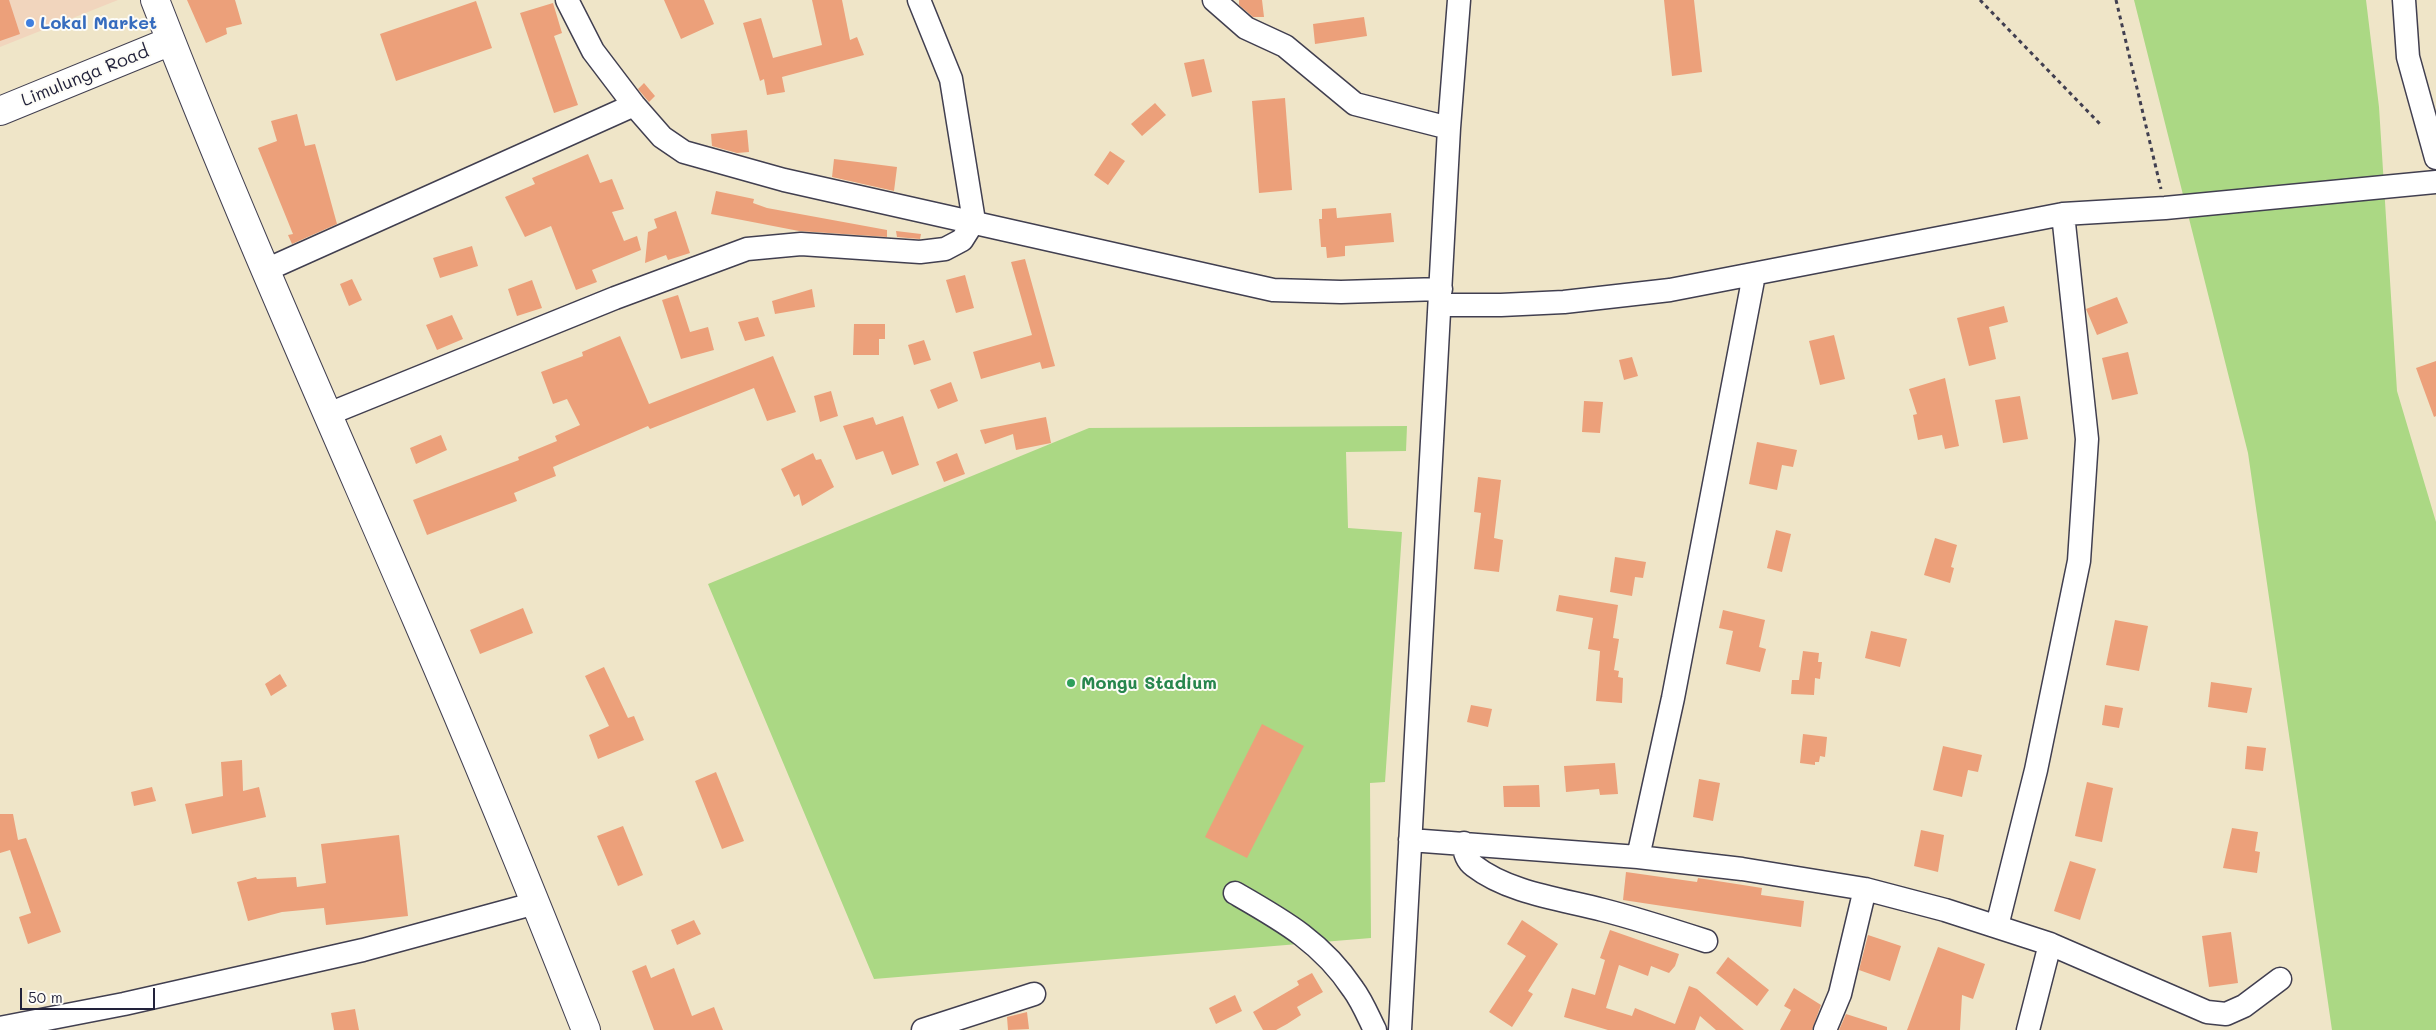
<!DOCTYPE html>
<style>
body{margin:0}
#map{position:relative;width:2436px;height:1030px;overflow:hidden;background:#efe5c8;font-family:Mali,sans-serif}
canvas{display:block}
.scale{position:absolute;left:20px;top:988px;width:135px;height:22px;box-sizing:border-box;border:2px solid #22223b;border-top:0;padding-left:6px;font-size:15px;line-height:18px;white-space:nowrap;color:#22223b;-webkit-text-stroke:4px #fdfcf7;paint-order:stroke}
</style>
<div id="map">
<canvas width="2436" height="1030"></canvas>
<div class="scale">50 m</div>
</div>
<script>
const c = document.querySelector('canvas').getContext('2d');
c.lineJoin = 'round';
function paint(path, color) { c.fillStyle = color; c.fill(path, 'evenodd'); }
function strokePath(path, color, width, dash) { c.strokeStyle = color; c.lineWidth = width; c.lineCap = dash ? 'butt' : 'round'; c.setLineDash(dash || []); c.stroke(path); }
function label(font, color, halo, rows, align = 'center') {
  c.font = font + ' Mali,sans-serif'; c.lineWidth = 4; c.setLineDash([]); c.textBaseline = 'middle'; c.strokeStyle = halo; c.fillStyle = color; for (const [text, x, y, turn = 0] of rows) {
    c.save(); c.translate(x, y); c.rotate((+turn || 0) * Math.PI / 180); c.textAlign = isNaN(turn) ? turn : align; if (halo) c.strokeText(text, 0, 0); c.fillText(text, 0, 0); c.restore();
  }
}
const built = new Path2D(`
 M0 0H118L0 47Z`);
const green = new Path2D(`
 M2134 0H2366L2379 107 2397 391 2436 522V1030H2332L2248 453Z
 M1407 426 1406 451 1346 452 1348 528 1402 532 1385 782 1370 783 1371 938 874 979 708 584 1089 428Z`);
const building = new Path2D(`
 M0 0H9L20 34 0 41Z
 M187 0H235L242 24 226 28 227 34 206 43Z
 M664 0H704L714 24 681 39Z
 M812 0H842L850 40 857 37 864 55 782 77 785 92 767 95 764 79 760 81 743 23 761 18 773 58 822 45Z
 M1239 0H1262L1264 17H1253L1239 5Z
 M1664 0H1694L1702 72 1672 76Z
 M476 1 492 48 396 81 380 34Z
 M553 3 562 33 554 36 578 105 554 113 520 13Z
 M1364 17 1367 36 1315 44 1313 24Z
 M1204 59 1212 92 1192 97 1184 63Z
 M644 83 655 96 649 102 638 89Z
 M1285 98 1292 190 1259 193 1252 101Z
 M1155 103 1166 115 1142 136 1131 124Z
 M297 114 305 146 315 144 337 224 292 244 288 235 293 234 258 148 277 141 271 121Z
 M747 130 749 152 737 153 712 146 711 134Z
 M1110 151 1125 161 1108 185 1094 175Z
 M588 154 600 183 612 179 624 209 612 212 624 241 637 236 641 250 592 270 597 282 576 290 551 226 525 237 505 197 535 184 532 178Z
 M834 159 897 167 894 191 832 177Z
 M716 191 754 199 753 203 767 208 887 230V237L799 231 711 214Z
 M1336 208 1337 218 1391 213 1394 242 1345 246V256L1327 258 1326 247H1321L1319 219H1322V209Z
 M676 211 690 253 668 260 666 255 645 263 648 232 657 228 654 219Z
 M896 231 921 234 920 239 897 237Z
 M472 246 478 266 440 278 433 258Z
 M1025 259 1055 366 1042 369 1040 362 981 379 973 352 1032 335 1011 262Z
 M965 275 974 308 956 313 946 280Z
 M352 279 362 300 349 306 340 284Z
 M532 280 542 308 517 316 508 289Z
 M812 289 815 307 775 314 772 301Z
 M678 295 690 332 708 327 714 350 681 359 662 300Z
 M2117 297 2128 323 2097 335 2086 309Z
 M2004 306 2008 322 1989 327 1996 359 1969 366 1957 318Z
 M452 315 463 339 437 350 426 325Z
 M758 317 765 336 745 341 738 322Z
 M854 324H885V339H879V355H853Z
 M1834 335 1845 379 1820 385 1809 341Z
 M620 336 649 404 773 356 796 412 767 421 754 388 650 429 648 426 553 467 556 476 514 493 517 501 427 535 413 500 519 460 518 457 557 441 555 436 580 425 567 399 553 404 541 372 583 356 582 352Z
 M924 340 931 360 914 365 908 345Z
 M2128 352 2138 394 2112 400 2102 358Z
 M1632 357 1638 376 1624 380 1619 360Z
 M2436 361V416L2434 417 2416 368Z
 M1945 378 1959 446 1945 449 1942 435 1918 440 1913 415 1917 414 1909 389Z
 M951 382 958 401 938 409 930 390Z
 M831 391 838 416 820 422 814 396Z
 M2020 396 2028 439 2003 443 1995 400Z
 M1584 401 1603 402 1600 433 1582 432Z
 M903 416 919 465 892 475 883 451 856 460 843 426 873 417 876 425Z
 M1046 417 1051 443 1016 450 1013 434 985 444 980 430Z
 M441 435 447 450 416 464 410 448Z
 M1757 442 1797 450 1793 467 1782 465 1777 490 1749 484Z
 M813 453 816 460 821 459 834 487 802 506 799 494 794 497 781 469Z
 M957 453 965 474 944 482 936 462Z
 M1478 477 1501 480 1494 538 1503 540 1499 572 1474 569 1481 513 1474 512Z
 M1776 530 1791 534 1782 572 1767 568Z
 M1935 538 1957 545 1951 567 1954 568 1950 583 1924 575Z
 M1615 557 1646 562 1643 578 1635 577 1632 596 1610 592Z
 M1559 595 1618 605 1613 638 1619 639 1614 670 1619 671 1618 677 1623 678 1622 703 1596 701 1600 651 1588 649 1593 618 1556 611Z
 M523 608 533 633 480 654 470 630Z
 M1723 610 1765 620 1759 647 1766 649 1760 672 1726 664 1733 631 1719 628Z
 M2115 620 2148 626 2139 671 2106 665Z
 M1871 631 1907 639 1900 667 1865 658Z
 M1803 651 1819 653 1818 662H1822L1820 679 1815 678 1814 695 1791 694 1792 680H1799Z
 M604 667 628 718 634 716 644 740 598 759 589 735 609 726 585 676Z
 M280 674 287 686 271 696 265 684Z
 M2211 682 2252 688 2247 713 2208 707Z
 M1471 705 1492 709 1488 727 1467 722Z
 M2105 705 2123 708 2119 728 2102 725Z
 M1262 724 1304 746 1247 858 1205 837Z
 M1803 734 1827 737 1825 757 1820 756 1819 762H1815V765L1800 763Z
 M1943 746 1982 755 1978 772 1968 770 1962 797 1933 790Z
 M2247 746 2266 748 2263 771 2245 769Z
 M242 760 243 791 259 787 266 817 192 834 185 804 223 796 221 762Z
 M1615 763 1618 794 1600 795 1599 789 1566 792 1564 766Z
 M716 772 744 841 722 849 695 781Z
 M1699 779 1720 783 1713 821 1693 817Z
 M2087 782 2113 788 2102 842 2075 836Z
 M1539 785 1540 807H1504L1503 786Z
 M152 787 156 801 134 806 131 792Z
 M0 814H13L18 840 26 838 61 932 28 944 19 917 31 913 10 850 0 853Z
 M623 826 643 875 618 886 597 836Z
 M2232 828 2258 832 2255 851 2260 852 2257 873 2223 868Z
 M1921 830 1944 835 1938 872 1914 866Z
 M399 835 408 916 326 925 324 908 282 912 248 921 237 882 256 877 257 879 296 877 297 887 326 883 321 844Z
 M2070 861 2096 869 2080 920 2054 911Z
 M1626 872 1697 882 1698 878 1762 888 1761 895 1804 901 1801 927 1623 900Z
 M694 920 701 934 677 945 671 930Z
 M1522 920 1558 944 1528 991 1533 994 1512 1027 1489 1012 1526 956 1507 944Z
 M1610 930 1679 954 1675 966 1669 973 1651 966 1648 976 1619 965 1606 1008 1632 1016 1635 1008 1675 1024 1689 986 1697 989 1744 1030H1716L1700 1016 1695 1030H1608L1564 1017 1572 988 1595 995 1605 960 1600 958Z
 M2231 932 2238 983 2209 987 2202 936Z
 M1868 935 1901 946 1890 981 1859 970Z
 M1938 947 1985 964 1973 999 1962 995 1960 1030H1907Z
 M1728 957 1769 990 1757 1006 1716 973Z
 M646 965 651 978 674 968 692 1016 714 1007 723 1030H654L632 971Z
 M1312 973 1323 992 1297 1007 1301 1015 1287 1024 1276 1030H1263L1253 1012 1299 985 1297 981Z
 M1794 988 1821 1005 1812 1030H1780L1791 1010 1784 1006Z
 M1235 995 1242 1011 1216 1024 1209 1008Z
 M355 1009 359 1030H334L331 1013Z
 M1027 1012 1029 1029 1008 1030 1007 1017Z
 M1846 1014 1887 1027V1030H1839Z`);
const path = new Path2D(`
 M1980 0 2100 124
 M2116 0 2161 189`);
const minor = new Path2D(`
 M567 0 593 51 634 105 662 137 684 152 784 180 1273 290 1341 292 1441 289
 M1214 0 1246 28 1285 46 1355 104 1449 128
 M2404 0 2408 57 2436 158
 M266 270 634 105
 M1440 305H1501L1564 302 1670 290 2063 214 2165 208 2436 182
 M326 415 615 298 747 249 801 244 920 252 945 249 962 240 974 221 951 79 919 0
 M1410 840 1638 857 1742 869 1865 889 1945 910 2050 944 2207 1012 2226 1014 2244 1006 2280 979
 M1464 843C1464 852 1466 860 1474 866 1509 893 1561 899 1603 910 1638 919 1672 930 1706 941
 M1638 857 1673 698 1754 275
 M1235 893C1282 920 1322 942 1353 989 1362 1001 1368 1016 1375 1030
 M1997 926 2036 770 2079 561 2087 439 2063 214
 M0 1028 124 1004 363 950 536 903
 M923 1030 1034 994
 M1400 1030 1449 128 1459 0
 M1825 1030 1840 994 1865 889
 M2028 1030 2050 944`);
const major = new Path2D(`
 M155 0C236 209 328 414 417 620 476 756 532 893 586 1030
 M0 111 171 41`);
const markers = [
 [30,23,5,"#3f7fe0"],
 [1071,683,5,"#2e9e5b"]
];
const shopNames = [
 ["Lokal Market",40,23]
];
const streetNames = [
 ["Limulunga Road",85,76,-22]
];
const leisureNames = [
 ["Mongu Stadium",1081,683]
];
paint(built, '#f1d5bd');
paint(green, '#abd884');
paint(building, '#eca07a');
strokePath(minor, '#413f50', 25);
strokePath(major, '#413f50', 30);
strokePath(path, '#413f50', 3, [4, 4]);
strokePath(minor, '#fff', 22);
strokePath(major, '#fff', 28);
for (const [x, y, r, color] of markers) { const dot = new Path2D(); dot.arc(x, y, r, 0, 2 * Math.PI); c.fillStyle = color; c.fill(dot); strokePath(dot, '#fdfcf7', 2); }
label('bold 18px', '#366cbe', '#fdfcf7', shopNames, 'left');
label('18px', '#22223b', '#fdfcf7', streetNames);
label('bold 18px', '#27864d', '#fdfcf7', leisureNames, 'left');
</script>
